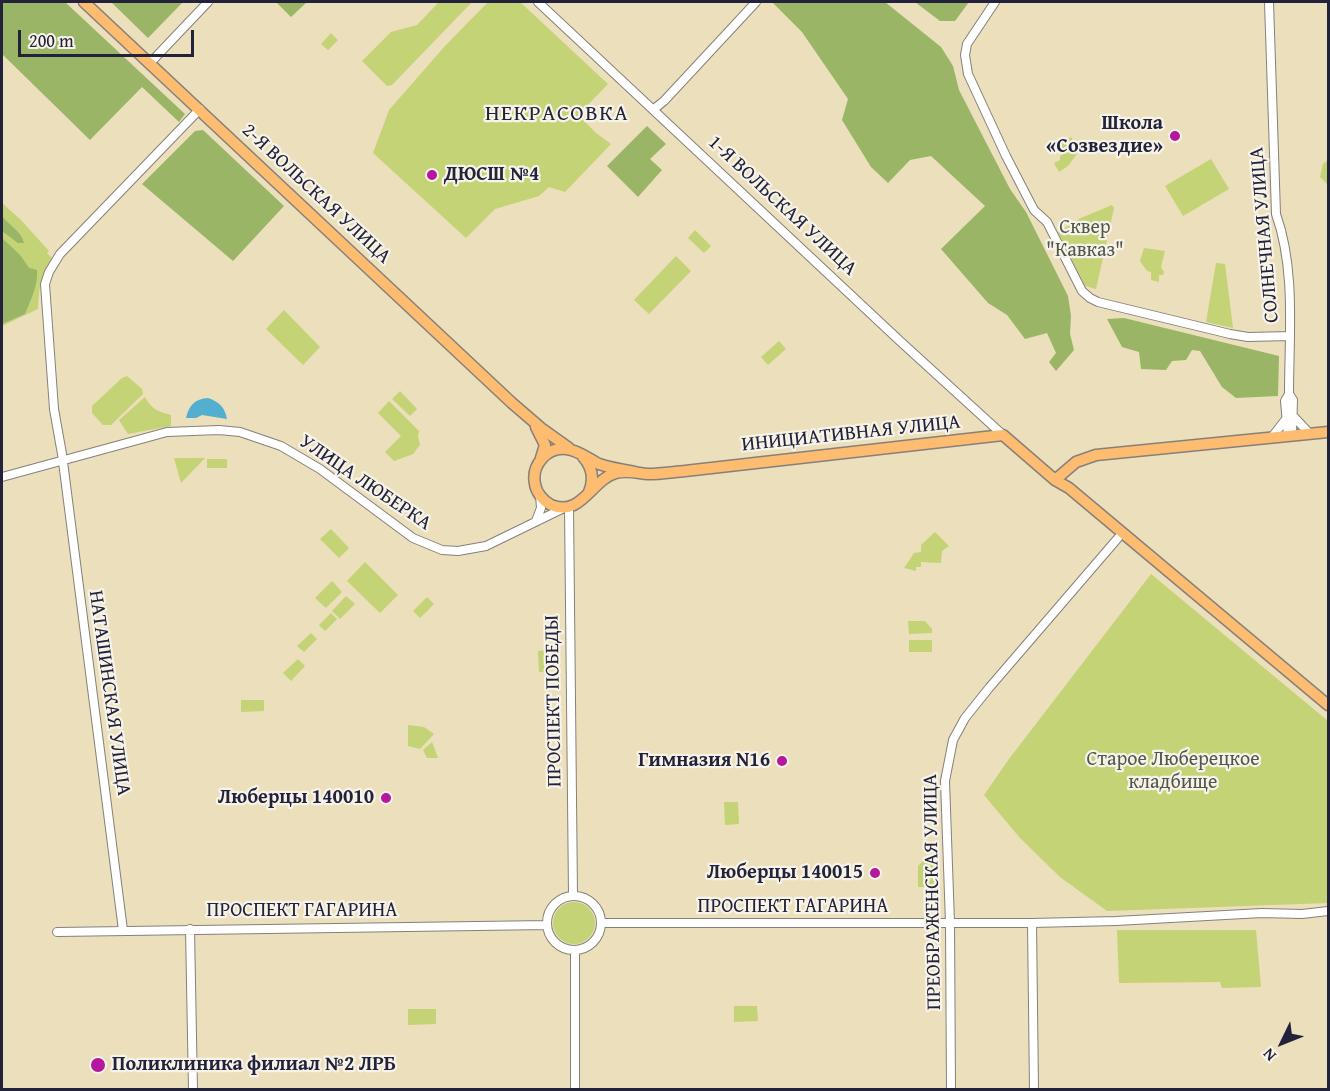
<!DOCTYPE html>
<meta charset="utf-8">
<style>
body{margin:0}
#map{position:relative;width:1330px;height:1091px;overflow:hidden;background:#ebdfbc;font-family:"Gentium Book Plus",serif}
canvas{display:block}
.frame{position:absolute;inset:0;border:3px solid #22223b;pointer-events:none}
.north{position:absolute;left:1252px;top:1013px;width:60px;height:60px;-webkit-text-stroke:4px #f7f3e8;paint-order:stroke;rotate:227deg;font-size:16px;font-weight:700;line-height:24px;text-align:center;color:#22223b}
.north::after{content:'';display:block;margin:auto;width:21px;height:27px;background:#22223b;clip-path:polygon(50% 0,100% 100%,50% 72%,0 100%)}
.scale{position:absolute;left:18px;top:30px;width:176px;height:27px;box-sizing:border-box;border:3px solid #22223b;border-top:0;padding-left:8px;font-size:18px;line-height:21px;white-space:nowrap;color:#22223b;-webkit-text-stroke:4px #f7f3e8;paint-order:stroke}
</style>
<div id="map">
<canvas width="1330" height="1091"></canvas>
<div class="frame"></div>
<div class="north">N</div>
<div class="scale">200 m</div>
</div>
<script>
const c = document.querySelector('canvas').getContext('2d');
c.lineJoin = 'round';
function paint(path, color) { c.fillStyle = color; c.fill(path, 'evenodd'); }
function strokePath(path, color, width, dash) { c.strokeStyle = color; c.lineWidth = width; c.lineCap = dash ? 'butt' : 'round'; c.setLineDash(dash || []); c.stroke(path); }
function label(font, color, halo, rows, align = 'center') {
  c.font = font + ' "Gentium Book Plus",serif'; c.lineWidth = 4.5; c.setLineDash([]); c.textBaseline = 'middle'; c.strokeStyle = halo; c.fillStyle = color; for (const [text, x, y, turn = 0] of rows) {
    c.save(); c.translate(x, y); c.rotate((+turn || 0) * Math.PI / 180); c.textAlign = isNaN(turn) ? turn : align; if (halo) c.strokeText(text, 0, 0); c.fillText(text, 0, 0); c.restore();
  }
}
const green = new Path2D(`
 M439 2H472L392 85 387 86 362 61 391 32 417 25Z
 M488 2H520L608 84 578 115 596 133 611 144 565 192 549 187 539 196 495 209 466 238 373 153 389 110 445 46Z
 M331 33 338 40 328 50 321 44Z
 M1071 137 1079 151 1068 166 1059 172 1054 163 1060 160V156L1064 153 1059 144Z
 M1211 159 1229 189 1183 216 1165 186Z
 M1328 160V185L1320 177 1323 164Z
 M2 203 21 220 49 251 47 253 52 258C40 275 39 289 38 309L2 326Z
 M1112 205 1114 208 1096 289 1085 286 1058 232 1081 218Z
 M695 230 711 246 704 253 688 238Z
 M1144 248 1165 251 1161 267 1164 272 1163 275H1159V282L1151 280V272L1147 271 1140 261Z
 M676 256 691 271 649 314 634 300Z
 M1216 263 1225 264 1233 328 1206 322Z
 M284 310 320 347 303 365 266 329Z
 M779 341 786 349 768 365 761 357Z
 M127 376 142 389 143 394 111 425H103L92 413V406L122 378Z
 M400 391 417 409 410 416 392 399Z
 M145 397C151 409 159 412 171 415V426L128 434 119 420Z
 M389 401 419 431 418 437 420 445 413 454 394 461 385 452 401 436 378 413Z
 M174 458H205L181 483Z
 M207 459H227V468H207Z
 M331 529 349 548 339 558 320 539Z
 M935 532 949 546 942 551 941 563 921 562V567H916V571L904 568 914 553 921 552V545Z
 M365 562 398 595 380 613 347 581Z
 M1151 574 1328 721V903L1107 911 1060 877 1020 838 984 795 1009 759Z
 M332 581 342 592 326 608 315 598Z
 M346 596 355 604 340 619 332 611Z
 M427 597 434 604 420 618 413 611Z
 M331 613 337 619 325 631 319 625Z
 M908 621H925L932 629V633L909 634Z
 M311 633 317 639 304 652 297 646Z
 M909 640H932V652H909Z
 M549 650 550 672H539L538 651Z
 M298 659 305 666 291 681 283 673Z
 M241 700H264V711L241 712Z
 M408 725 424 727 434 734 420 749 408 746Z
 M432 742 438 758H427L423 750Z
 M724 802H738L739 824 725 825Z
 M927 857H934V887H918V866Z
 M553 923a21 21 0 1 1 42 0a21 21 0 1 1-42 0Z
 M1117 930H1256L1261 987 1222 988 1220 982 1119 983Z
 M734 1006H757L758 1021 734 1022Z
 M408 1009H436V1024L408 1025Z`);
const forest = new Path2D(`
 M2 2H65L185 114 179 122 142 87 90 140 2 54Z
 M111 2H183L148 38Z
 M276 2H307L291 17Z
 M772 2H885L941 47 953 66 959 90 1010 189 1026 212 1068 296 1071 316 1070 334 1074 350 1056 371 1049 362 1056 353 1047 333 1025 339 1007 315 988 303 941 249 985 206 931 156 910 160 888 183 871 167 842 120 848 99 802 32Z
 M915 2H969L955 21H940Z
 M647 126 666 144 650 159 662 170 638 197 607 166Z
 M203 130 284 206 233 261 142 184 195 131Z
 M2 216C9 226 21 230 24 243H18L2 231Z
 M2 238 21 256 29 268 37 270C38 286 31 299 25 314L2 324Z
 M1124 318 1279 356 1278 396 1236 398 1222 387 1200 351 1192 350 1186 360 1172 361 1166 370 1141 369 1139 352 1122 347 1107 319Z`);
const water = new Path2D(`
 M208 398C220 402 225 408 227 419L202 415 196 418H186C189 405 195 399 208 398Z`);
const minor = new Path2D(`
 M538 2 901 342 1003 435
 M995 2 967 44 965 55 968 74 1006 156 1034 210 1047 222 1082 291 1090 298 1098 302 1230 334 1248 337 1290 336
 M1269 2 1276 214C1296 270 1289 335 1289 394L1285 401 1288 436
 M151 62 208 2
 M654 109 664 101 756 2
 M1289 394 1293 400 1292 431
 M1294 417 1310 434
 M1272 437 1286 419
 M2 477 167 432 219 430 240 432 281 446 320 469 413 538 442 550 458 551 486 546 564 508
 M569 507 573 895
 M536 521 541 508 540 495
 M547 923a27 27 0 1 1 54 0a27 27 0 1 1-54 0Z
 M601 923H1032L1034 1090
 M1032 923 1116 921 1262 913 1302 914 1328 911
 M190 929 193 1090
 M123 930 62 454 54 409 45 284 49 272 60 254 200 109
 M57 932 547 925
 M575 950V1090
 M951 1090 950 923 945 781 953 740 965 718 989 688 1118 538`);
const major = new Path2D(`
 M84 2 512 403 541 428 569 448
 M536 427 545 445 541 458
 M583 457C593 468 594 480 589 492
 M635 472C623 470 611 468 599 464 589 459 578 450 566 449 547 447 531 465 535 484 536 492 543 501 551 505 581 518 592 479 616 473 627 470 637 473 648 474 660 474 673 472 685 471L1003 435 1055 480 1069 488 1328 705
 M1055 480 1076 462 1096 455 1328 432`);
const markers = [
 [1175,136,6,"#b5179e"],
 [432,175,6,"#b5179e"],
 [782,761,6,"#b5179e"],
 [386,798,6,"#b5179e"],
 [875,873,6,"#b5179e"],
 [98,1065,8,"#b5179e"]
];
const poiNames = [
 ["Школа",1163,124],
 ["«Созвездие»",1163,147],
 ["ДЮСШ №4",444,175,"left"],
 ["Гимназия N16",770,761],
 ["Люберцы 140010",374,798],
 ["Люберцы 140015",863,873],
 ["Поликлиника филиал №2 ЛРБ",112,1065,"left"]
];
const streetNames = [
 ["2-Я ВОЛЬСКАЯ УЛИЦА",316,194,43],
 ["1-Я ВОЛЬСКАЯ УЛИЦА",782,206,43],
 ["СОЛНЕЧНАЯ УЛИЦА",1265,235,-95],
 ["ИНИЦИАТИВНАЯ УЛИЦА",851,434,-6],
 ["УЛИЦА ЛЮБЕРКА",365,483,34],
 ["НАТАШИНСКАЯ УЛИЦА",109,693,82],
 ["ПРОСПЕКТ ПОБЕДЫ",554,701,-91],
 ["ПРЕОБРАЖЕНСКАЯ УЛИЦА",933,892,-91],
 ["ПРОСПЕКТ ГАГАРИНА",793,907],
 ["ПРОСПЕКТ ГАГАРИНА",302,911]
];
const parkNames = [
 ["Сквер",1085,228],
 ["\"Кавказ\"",1085,251],
 ["Старое Люберецкое",1173,760],
 ["кладбище",1173,783]
];
const quarterNames = [
 ["НЕКРАСОВКА",557,114]
];
paint(green, '#c3d375');
paint(forest, '#9ab566');
paint(water, '#52afd0');
strokePath(minor, '#86807c', 10);
strokePath(major, '#86807c', 13);
strokePath(minor, '#fff', 8);
strokePath(major, '#fdbc6f', 10);
for (const [x, y, r, color] of markers) { const dot = new Path2D(); dot.arc(x, y, r, 0, 2 * Math.PI); c.fillStyle = color; c.fill(dot); strokePath(dot, '#f7f3e8', 2); }
label('bold 20px', '#22223b', '#f7f3e8', poiNames, 'right');
label('20px', '#22223b', '#f7f3e8', streetNames);
label('20px', '#52574c', '#f7f3e8', parkNames);
c.letterSpacing = '1.5px';
label('22px', '#22223b', '#f7f3e8', quarterNames);
c.letterSpacing = '0px';
</script>
